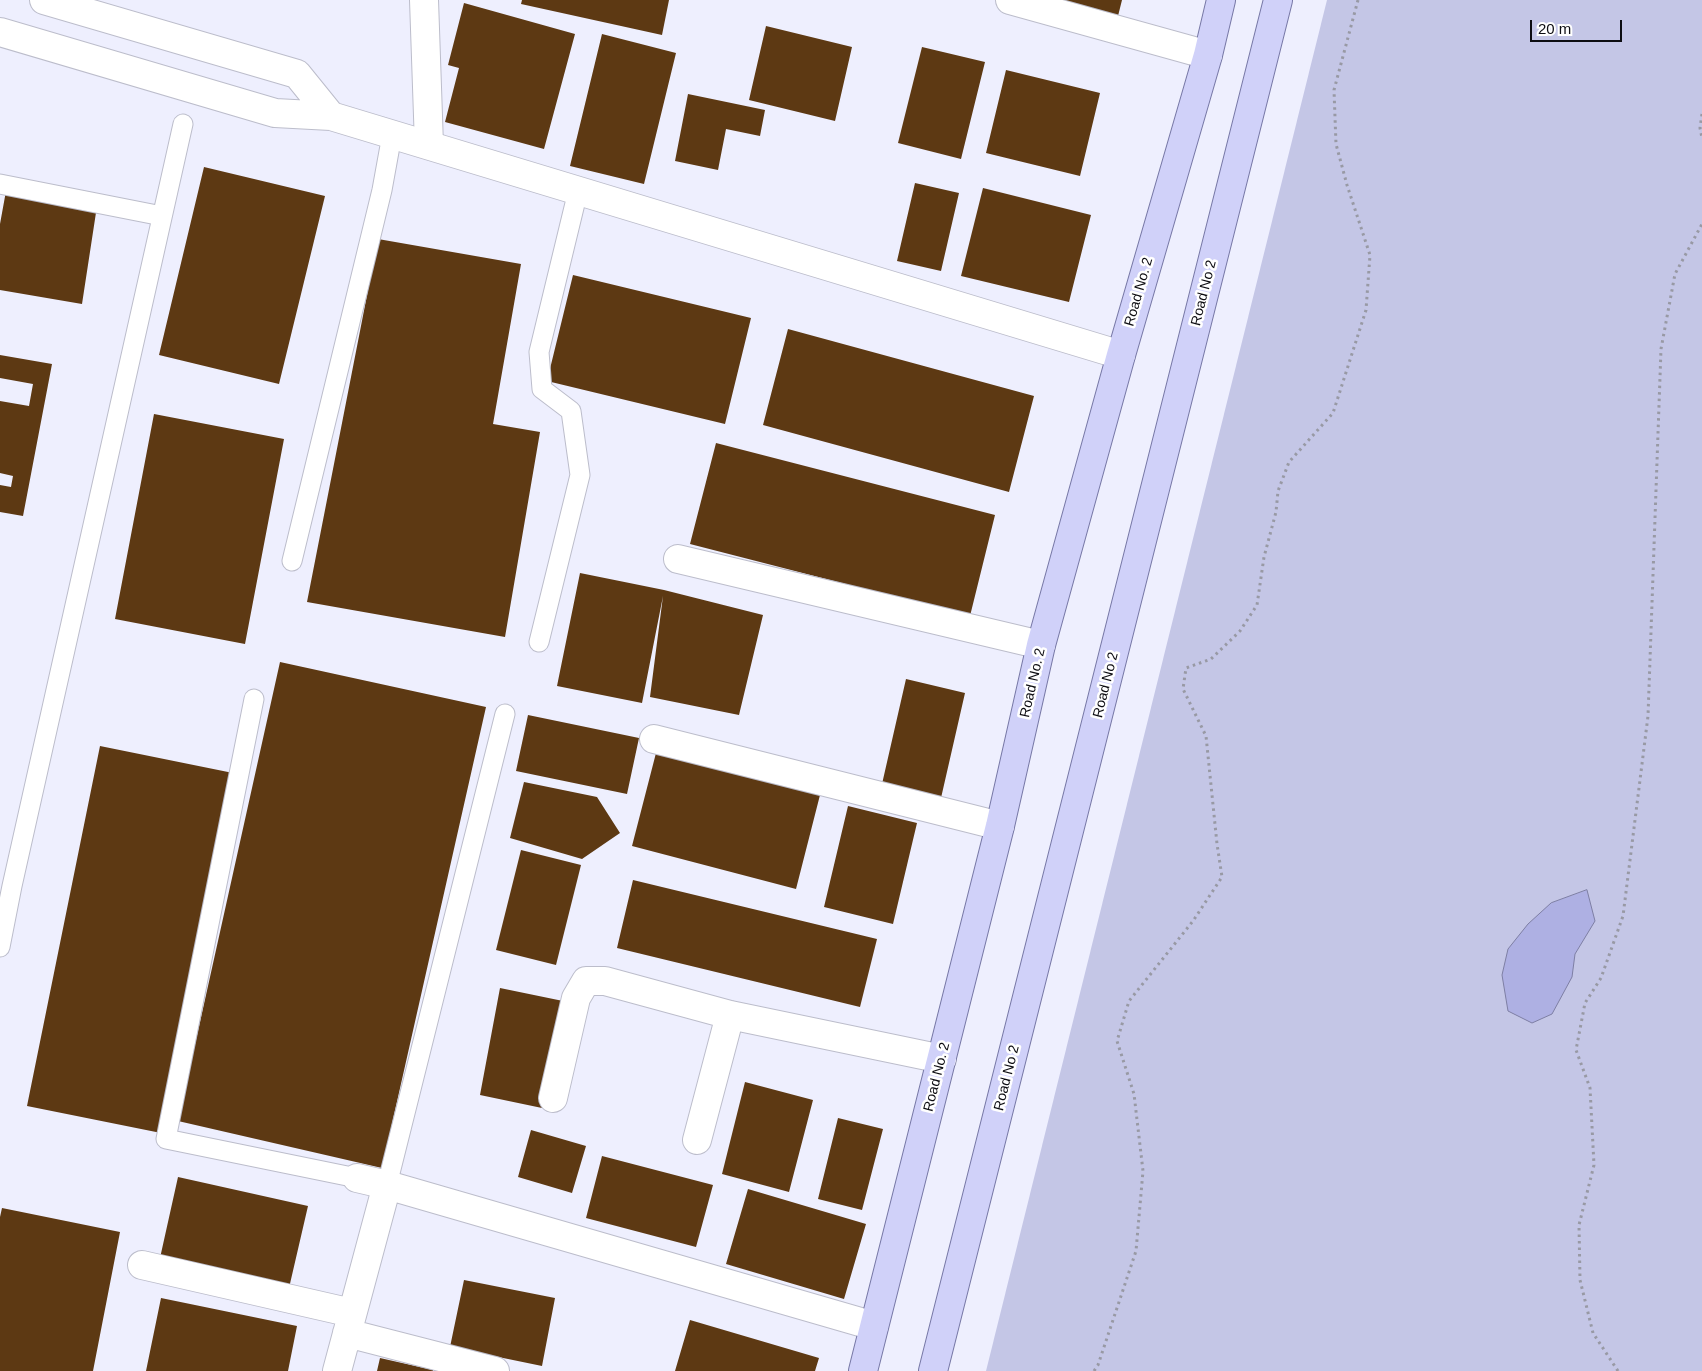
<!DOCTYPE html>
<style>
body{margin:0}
#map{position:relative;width:1702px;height:1371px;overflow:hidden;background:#eeeffe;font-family:Helvetica,sans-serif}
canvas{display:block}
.scale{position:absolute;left:1530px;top:20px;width:92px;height:22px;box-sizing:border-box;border:2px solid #0d0d12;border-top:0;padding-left:6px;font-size:15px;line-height:18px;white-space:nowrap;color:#0d0d12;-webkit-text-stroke:4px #fff;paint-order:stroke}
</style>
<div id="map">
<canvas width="1702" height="1371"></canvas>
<div class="scale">20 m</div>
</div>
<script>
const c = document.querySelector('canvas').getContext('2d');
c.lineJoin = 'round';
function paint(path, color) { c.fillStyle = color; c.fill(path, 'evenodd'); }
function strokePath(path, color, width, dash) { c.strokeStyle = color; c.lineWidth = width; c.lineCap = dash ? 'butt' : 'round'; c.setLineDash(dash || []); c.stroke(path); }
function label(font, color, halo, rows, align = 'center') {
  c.font = font + ' Helvetica,sans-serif'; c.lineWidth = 5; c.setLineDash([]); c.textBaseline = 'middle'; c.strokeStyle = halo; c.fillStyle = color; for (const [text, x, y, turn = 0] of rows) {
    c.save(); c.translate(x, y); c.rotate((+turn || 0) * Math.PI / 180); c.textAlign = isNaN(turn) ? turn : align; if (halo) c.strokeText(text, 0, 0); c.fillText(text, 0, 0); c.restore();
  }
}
const green = new Path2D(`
 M1327 0H1702V1371H986Z`);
const water = new Path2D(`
 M1587 890 1595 921 1575 954 1572 977 1552 1014 1532 1023 1508 1011 1502 975 1508 949 1528 924 1551 903Z`);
const building = new Path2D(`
 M522 0H669L662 35 521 4Z
 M1058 0H1122L1118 16Z
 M464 3 575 34 544 149 445 122 459 68 448 65Z
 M766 26 852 47 835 121 749 100Z
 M602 34 676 53 644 184 570 166Z
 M922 47 985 62 961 159 898 143Z
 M1006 70 1100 93 1080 176 986 153Z
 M688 94 765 110 760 136 726 129 718 170 675 161Z
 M204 167 325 196 279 384 159 355Z
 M915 183 959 193 941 271 897 261Z
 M983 188 1091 215 1069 302 961 276Z
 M6 191 97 206 82 304 0 290V224Z
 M378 239 521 264 493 424 540 432 505 637 307 602Z
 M573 275 751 318 725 424 547 381Z
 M788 329 1034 396 1009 492 763 425Z
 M0 355 52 364 23 516 0 512V485L11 487 13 476 0 473V401L29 406 33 384 0 378Z
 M154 414 284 439 245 644 115 619Z
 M716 443 995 515 970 616 690 544Z
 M580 573 664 590 763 615 739 715 650 697 663 596 642 703 557 686Z
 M280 662 486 707 382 1168 178 1121Z
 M906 679 965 693 941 798 882 784Z
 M528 715 639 738 627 794 516 771Z
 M100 746 233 773 161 1133 27 1106Z
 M656 753 820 795 796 889 632 846Z
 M524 782 597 797 620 833 582 859 510 838Z
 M848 806 917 823 893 924 824 907Z
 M521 850 581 865 556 965 496 950Z
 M633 880 877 939 860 1007 617 948Z
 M500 988 563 1001 542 1108 480 1095Z
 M745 1082 813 1100 789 1192 722 1174Z
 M838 1118 883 1129 862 1210 818 1199Z
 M531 1130 586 1146 572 1193 518 1177Z
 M602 1156 713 1185 696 1247 586 1218Z
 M178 1177 308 1206 289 1288 160 1258Z
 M748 1189 866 1224 844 1299 726 1264Z
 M2 1208 120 1232 93 1371H0V1217Z
 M464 1280 555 1298 542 1366 450 1347Z
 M161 1298 297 1326 288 1371H146Z
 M690 1320 819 1358 815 1371H675Z
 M380 1358 433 1370V1371H377Z`);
const path = new Path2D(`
 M1702 114 1700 128 1702 138
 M1094 1371 1098 1365 1136 1251 1143 1171 1134 1094 1117 1041 1129 1001 1193 921 1222 877 1217 844 1206 736 1183 689 1186 668 1211 659 1240 631 1257 605 1264 557 1276 512 1278 491 1289 462 1333 413 1366 310 1370 255 1347 185 1336 144 1334 90 1358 0
 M1618 1371 1593 1333 1580 1280 1579 1225 1594 1165 1590 1088 1576 1050 1585 1003 1601 978 1623 916 1648 716 1661 349 1675 274 1702 224`);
const lane = new Path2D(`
 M0 184 162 216
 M292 561 382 190 392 135
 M539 642 580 475 571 411 542 389 539 352 578 191
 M254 699 166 1139 357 1178
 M0 947 12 886 183 124
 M387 1185 505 714`);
const street = new Path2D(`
 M424 0 429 145
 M1010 0 1208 55
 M678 559 1041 645
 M654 739 1000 826
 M553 1098 576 998 586 981H605L730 1015 942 1059
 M697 1140 730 1015
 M357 1178 387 1185 874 1326
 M142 1265 352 1313
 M347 1333 495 1371
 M337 1371 387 1185`);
const secondary = new Path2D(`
 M44 0 297 74 331 116
 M0 32 275 113 331 116 1121 355`);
const primary = new Path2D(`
 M863 1371 1000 826 1041 645 1121 355 1208 55 1221 0
 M933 1371 1278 0`);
const streetNames = [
 ["Road No. 2",1139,292,-74],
 ["Road No 2",1204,293,-76],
 ["Road No. 2",1033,683,-77],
 ["Road No 2",1106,685,-76],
 ["Road No. 2",937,1077,-76],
 ["Road No 2",1007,1078,-76]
];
paint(green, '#c4c6e6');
paint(water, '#aeb0e3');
strokePath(water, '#7e7fa4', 1);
paint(building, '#5d3913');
strokePath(lane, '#bcbdcb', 21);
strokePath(street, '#bcbdcb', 30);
strokePath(secondary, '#bcbdcb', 30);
strokePath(primary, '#7778a6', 30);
strokePath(path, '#9899a4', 3, [2.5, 4]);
strokePath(lane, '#fff', 19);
strokePath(street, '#fff', 28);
strokePath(secondary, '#fff', 28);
strokePath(primary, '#d0d1f9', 28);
label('14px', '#0d0d12', '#fff', streetNames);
</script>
